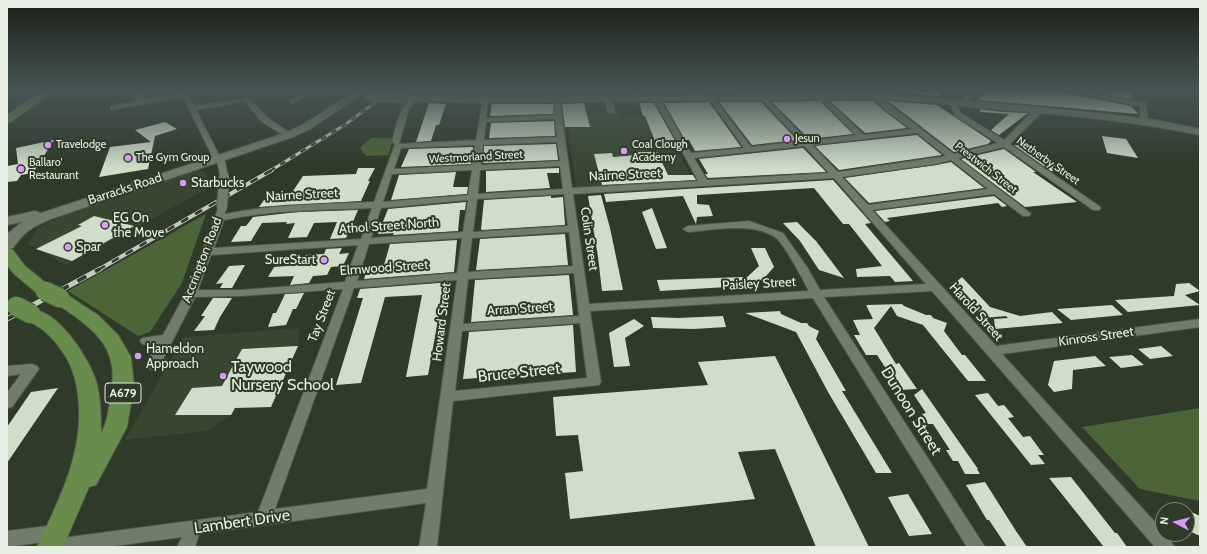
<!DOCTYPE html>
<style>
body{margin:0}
#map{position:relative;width:1207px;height:554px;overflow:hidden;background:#2f3a29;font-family:Cabin,sans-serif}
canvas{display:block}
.frame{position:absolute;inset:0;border:8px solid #e7eee3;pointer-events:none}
.north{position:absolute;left:1155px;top:502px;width:40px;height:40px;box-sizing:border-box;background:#2f3a29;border:1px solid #798273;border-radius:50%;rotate:277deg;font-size:11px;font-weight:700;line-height:16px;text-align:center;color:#e7eee3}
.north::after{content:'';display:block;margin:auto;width:14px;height:18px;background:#d99af7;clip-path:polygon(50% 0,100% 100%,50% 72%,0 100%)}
</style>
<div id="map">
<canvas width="1207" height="554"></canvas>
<div class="frame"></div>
<div class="north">N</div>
</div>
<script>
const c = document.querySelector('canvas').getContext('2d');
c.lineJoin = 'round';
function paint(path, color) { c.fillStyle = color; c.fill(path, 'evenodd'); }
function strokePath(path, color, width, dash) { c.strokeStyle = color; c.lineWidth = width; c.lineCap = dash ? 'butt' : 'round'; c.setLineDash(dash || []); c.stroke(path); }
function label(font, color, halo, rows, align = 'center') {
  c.font = font + ' Cabin,sans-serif'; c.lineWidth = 4; c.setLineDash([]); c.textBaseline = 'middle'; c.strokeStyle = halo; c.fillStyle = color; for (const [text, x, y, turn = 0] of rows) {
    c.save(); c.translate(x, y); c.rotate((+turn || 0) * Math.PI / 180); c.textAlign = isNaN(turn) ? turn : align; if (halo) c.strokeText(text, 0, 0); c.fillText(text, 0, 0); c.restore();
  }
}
const built = new Path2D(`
 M566 112H620L622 117 659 116 694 182 576 188Z
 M197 169 207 173 209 188 66 265 28 244 38 228 71 211Z
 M299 328 298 346 271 407 235 408 231 415 207 431 125 440 184 337Z`);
const green = new Path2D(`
 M427 91H519L514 97 423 96Z
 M371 138H394L388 155 366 156 360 148Z
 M206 214 182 283 150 332 138 336 68 291Z
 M1200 408V501L1140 489 1082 427Z`);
const building = new Path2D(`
 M709 91H867V92L706 93Z
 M878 91H945L938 96Z
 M989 91H1055L1131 106 1138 114 979 100V98Z
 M1091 91H1132L1131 99Z
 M820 101 853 134 809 139 772 102Z
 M830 101H874L883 110 907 128 865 133Z
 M888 101 937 105 991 141 988 144 954 152Z
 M709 102 741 147 695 151 689 140H685L664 103Z
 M719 102H761L797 140 752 145Z
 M429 103 446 104 439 125H436L431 141 416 142Z
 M584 103 590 127H565L562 104Z
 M639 103H654L675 141H655L645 116H643Z
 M492 104H554L553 114 490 116Z
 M980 109 1004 112 1028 113 999 135 991 130 1009 114 980 112Z
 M554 121 555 136 489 138 491 123Z
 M165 122 177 129 155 136 148 169 99 177 110 147 151 142 135 130Z
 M917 135 942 155 839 170 815 146Z
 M1102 136 1126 139 1138 158 1107 153Z
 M54 140 33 173 21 175 17 181 7 182V166L18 164 16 148Z
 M556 144 558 160 483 163 484 146Z
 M1029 144 1067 170 1051 171 1014 145Z
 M473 147 471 164 401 167 409 149Z
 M803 148 826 172 708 178 705 174H708L699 159Z
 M1004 149 1036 172H1033L1077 202 1025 207 961 159Z
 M636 152H657L668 175H693L696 180 602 185 594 154 612 153 613 157 637 155Z
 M951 162 984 188 869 203 845 178 936 165Z
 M358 168H375L368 181H370L361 201 259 207 264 200 275 199 278 195 291 194 303 176 356 174Z
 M559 168V173H547L550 188 486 192V171Z
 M456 172 453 187H468L467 194 391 200 399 175Z
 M833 180 871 223 865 224 913 281 895 282 890 276 857 277 856 269 882 266 849 224H843L814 188 697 195V204L709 205 713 216 697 217 696 224 683 196 606 202 604 194Z
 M601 195 610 228 623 290 602 291 598 257 588 196Z
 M551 196V198L563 197 565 225 482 230 481 229 484 200Z
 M994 196 1007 206 1002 207 998 203 887 218 890 221 885 222 875 211Z
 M466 202 465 210H460L458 231 393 235 394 233 378 234 388 209Z
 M652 208 667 248 656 249 642 212Z
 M358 210 346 238 330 239 337 222 314 223 307 237 288 238 295 223 286 224 287 222 262 223 251 241 231 242 241 226H246L253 217 298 212Z
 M94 216 134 226 72 261 36 249 82 226 78 225Z
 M797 222 816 241 844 278 819 270 800 241 783 223Z
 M565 234 568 265 476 270 480 239Z
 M457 240 454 272 364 279 368 265H384L390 244Z
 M342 248 339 254 349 253 343 266 331 267 327 275 313 276 309 283 290 285 294 276 268 277 274 267 299 265 305 255 324 254 326 249Z
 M751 248H765L774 267 760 283H744V286L660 291 657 280 744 277V280L759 266Z
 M245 265 232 288H220L223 283 216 284 229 266Z
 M569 275 573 315 471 322 475 280Z
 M962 277 990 307 1020 316 1052 312 1063 323 995 329 994 319 1008 318 1006 316 984 318 958 288H960L955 283Z
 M452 282 450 293H443L428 375 406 377 422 295 385 297 361 383 336 385 363 298H357L360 289Z
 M1189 283 1200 291 1185 295 1200 305 1128 312 1115 300 1174 296 1176 284Z
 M304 293 296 309H293L286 325 268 327 273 313H276L285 294Z
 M213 298H232L220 317 214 330 194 331 205 316H201Z
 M902 304 904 306 926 315H931L933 318 947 323 944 331 962 355H965L986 381H968L923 325 897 316 891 306 874 328 896 364 899 363 917 389 900 390 877 355H866L854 335H860L853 320 873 319 866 305Z
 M1112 305 1123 315 1071 320 1057 309Z
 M780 311 781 314 801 323H807L809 326 819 331 816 339 846 391H842L892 473H876L828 392 796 332 745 313Z
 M723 316 726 327 694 329 653 328 651 317 678 318Z
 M634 319 644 326 625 338 630 366 614 367 609 333Z
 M573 325 576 372 463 379 469 332Z
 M298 346 271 407 235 408 231 415H175L192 388 222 386 242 349Z
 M1161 346 1173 356 1150 359 1138 349Z
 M1132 355 1144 365 1121 368 1109 357Z
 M775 356 869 547H816L775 449 738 452 755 499 570 519 565 473 583 471 578 435 556 436 553 397 708 385 698 362Z
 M1095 356 1106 366 1073 370 1072 389 1054 392 1048 385 1054 361Z
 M58 388 7 463V427L31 392Z
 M922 389 978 469H977L980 474H965L958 461H953L946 450H950L933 424H928L922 414 926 413 914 395Z
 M988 393 998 406 1004 405 1014 417 1008 418 1023 437 1030 436 1044 455H1038L1045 464 1031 465 975 395Z
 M1071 477 1115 533H1117L1127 547H1104L1049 478Z
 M985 482 1016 531 1027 547H1007L989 520H987L966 485Z
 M908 494 932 534 909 536 888 497Z
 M1187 510 1200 516V536L1187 530Z`);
const street = new Path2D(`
 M134 91H141L144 99 181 93 180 91H187L194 106 249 98 268 118 293 135 289 137H286L262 122 245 101 196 110 220 157 225 161 228 177 227 179H221L217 162 213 158 183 97 111 110V106L137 101Z
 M305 91H313L294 103H290V101Z
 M416 91H423L409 109 399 144 476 140 483 99 488 100 486 118 554 115 556 98 571 91H581L561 100V110L572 188 698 181 654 99 657 97 660 99 691 153 744 148 709 99 712 97 714 98 751 147 800 141 760 98 759 97 762 95 764 96 808 141 856 135 818 97V95H822L864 135 911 129 884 109 868 91H875L890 105 954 154 998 143 955 116 949 101 950 100H954L961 113 1004 140 1036 108H1042V112L1010 144 1099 206 1101 208 1099 210H1093L1004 147 958 158 1029 212 1031 214 1029 216H1023L994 194 872 210 996 346 1200 319V327L1002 354 1163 531V534H1165L1175 547H1155L932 291 824 297 985 547H967L813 298 590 311 601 382 599 385 453 401 437 547H419L426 503 199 534 195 547H177L182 537 107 547H41L44 542 7 547V531L56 525 62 528 64 533 62 538 258 512 343 289 241 296 195 297 160 365 158 368 153 370 148 368 146 365 158 344 146 345 142 344 140 341 142 338 163 335 185 294 218 209H224L225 214C274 204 324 204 374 202L395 144 392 142C396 122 401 106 416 91ZM555 119 557 137 484 140 486 122ZM917 133 946 156 838 172 812 145ZM557 142 560 161 481 165 483 145ZM475 145 472 165 394 169 401 148ZM804 146 829 173 707 180 694 158ZM951 160 988 189 868 205 842 177 936 164ZM560 166 563 189 478 194 480 170ZM472 170 468 195 383 202 392 174ZM834 178 926 284 820 290 807 267 783 233 749 221 688 226 683 229 688 232C714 230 752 222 775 237 784 243 803 280 809 291L589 304 573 194ZM564 194 568 226 473 232 477 199ZM468 200 463 232 371 238 381 208ZM372 208 361 239 214 248 224 220C273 210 322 210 372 208ZM569 232 573 266 468 272 472 238ZM462 238 457 273 357 281 369 244ZM358 245 345 282 241 290H198L211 255ZM574 273 579 316 463 324 468 279ZM457 280 427 489 275 509 354 288ZM580 323 587 378 455 391 462 331Z
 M636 91H646L627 100 622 99Z
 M696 91H705L688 100 683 99Z
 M969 91H977L969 99 966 104H962L960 103 964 97Z
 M1063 91H1080L1146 103 1148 122 1144 124 1140 122V106Z
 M608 97 611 99 615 111 614 113H608L607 111 605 99Z
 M32 364 37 366 39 369 12 407 7 408V393L21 374 7 376V366Z`);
const secondary = new Path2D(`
 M355 91H367L312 128 293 137 51 219C31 228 26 230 13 248L7 249V234L22 222 7 225V217L35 211 41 213 285 133 304 124Z
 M874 93 930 97 1090 112 1156 120 1200 129V135C1135 122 1070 115 1004 110 961 106 918 101 874 99L485 103 401 101 396 98 401 95 485 97Z`);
const primary = new Path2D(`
 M41 91H54L11 122 7 123V115Z
 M7 248 13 250 25 266 51 287 54 291 51 295 45 296 39 295 13 273 7 265Z
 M60 293 66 294 98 315 118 335 131 357 134 385 127 427 96 485 89 487 63 547H37C59 499 85 451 78 396 77 384 73 370 67 359 61 349 53 338 43 330 36 325 27 321 22 314L25 310C54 302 91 360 97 384 101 400 101 417 101 433 107 423 108 412 110 401 122 346 95 330 54 302L51 298 54 294Z`);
const railFar2 = new Path2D(`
 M270 171 346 124 390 91`);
const railFar1 = new Path2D(`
 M98 270 272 170`);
const rail = new Path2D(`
 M7 319 100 269`);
const streetBridge = new Path2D(`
 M222 208 224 177`);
const secondaryBridge = new Path2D(`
 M369 95 401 98`);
const primaryBridge = new Path2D(`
 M45 291 60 298
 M16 306 31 314`);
const markers = [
 [787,139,4,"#d99af7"],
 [48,145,4,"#d99af7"],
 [624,151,4,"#d99af7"],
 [128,158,4,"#d99af7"],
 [21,169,4,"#d99af7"],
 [183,183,4,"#d99af7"],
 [105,225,4,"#d99af7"],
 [68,247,4,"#d99af7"],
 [324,260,4,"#d99af7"],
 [138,356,4,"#d99af7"],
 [223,376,4,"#d99af7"]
];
const farPoinames = [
 ["Jesun",795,139],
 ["Travelodge",56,145],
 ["Coal Clough",632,145],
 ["Academy",632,158],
 ["The Gym Group",136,158],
 ["Ballaro'",29,163],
 ["Restaurant",29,176]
];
const farStreetnames = [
 ["Westmorland Street",476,157,-3],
 ["Netherby Street",1048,161,35],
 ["Prestwich Street",986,168,38]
];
const shields = [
 [123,393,36]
];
const shieldNames = [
 ["A679",123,393]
];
const streetNames = [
 ["Nairne Street",625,175,-3],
 ["Barracks Road",125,189,-18],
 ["Nairne Street",302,195,-3],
 ["Athol Street North",389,226,-4],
 ["Colin Street",589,239,82],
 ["Accrington Road",202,260,-69],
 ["Elmwood Street",384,268,-4],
 ["Paisley Street",759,284,-3],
 ["Arran Street",520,309,-4],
 ["Harold Street",976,312,48],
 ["Tay Street",322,316,-69],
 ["Howard Street",442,322,-83],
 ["Kinross Street",1096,337,-8]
];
const poiNames = [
 ["Starbucks",191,183],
 ["EG On",113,218],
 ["the Move",113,233],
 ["Spar",76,247],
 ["SureStart",316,260,"right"],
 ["Hameldon",146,349],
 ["Approach",146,364]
];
const nearPoinames = [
 ["Taywood",231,367],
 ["Nursery School",231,385]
];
const nearStreetnames = [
 ["Bruce Street",519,373,-6],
 ["Dunoon Street",911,411,58],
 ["Lambert Drive",242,522,-8]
];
paint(built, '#394731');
paint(green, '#4b6539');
paint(building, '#d0dec9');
strokePath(street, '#4d5648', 2);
strokePath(secondary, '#4d5648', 2);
strokePath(primary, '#4d5648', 2);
paint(street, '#717d6a');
paint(secondary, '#717d6a');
paint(primary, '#678c4b');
strokePath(railFar2, '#c3cbbf', 3);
strokePath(railFar1, '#c3cbbf', 4);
strokePath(rail, '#c3cbbf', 5);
strokePath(railFar2, '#2f3a29', 2, [6]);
strokePath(railFar1, '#2f3a29', 2.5, [8]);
strokePath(rail, '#2f3a29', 3.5, [10]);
strokePath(streetBridge, '#4d5648', 12, []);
strokePath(secondaryBridge, '#4d5648', 12, []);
strokePath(primaryBridge, '#4d5648', 21, []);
strokePath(streetBridge, '#717d6a', 10);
strokePath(secondaryBridge, '#717d6a', 11);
strokePath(primaryBridge, '#678c4b', 19);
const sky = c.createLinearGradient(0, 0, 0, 169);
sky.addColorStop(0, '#1a2017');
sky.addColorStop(0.54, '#475554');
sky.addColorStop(1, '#47555400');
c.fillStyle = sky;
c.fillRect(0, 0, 1207, 169);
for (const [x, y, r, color] of markers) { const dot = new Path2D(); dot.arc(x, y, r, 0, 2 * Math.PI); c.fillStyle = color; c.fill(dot); strokePath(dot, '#2f3a29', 1.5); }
label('11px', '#e7eee3', '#2f3a29', farPoinames, 'left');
label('11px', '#e7eee3', '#2f3a29', farStreetnames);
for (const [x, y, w] of shields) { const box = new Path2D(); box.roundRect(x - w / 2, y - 10, w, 20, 3); c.fillStyle = '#2f3a29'; c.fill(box); strokePath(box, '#e7eee3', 1); }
label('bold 12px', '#e7eee3', null, shieldNames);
label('13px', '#e7eee3', '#2f3a29', streetNames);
label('13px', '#e7eee3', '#2f3a29', poiNames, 'left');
label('16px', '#e7eee3', '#2f3a29', nearPoinames, 'left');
label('16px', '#e7eee3', '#2f3a29', nearStreetnames);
</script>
